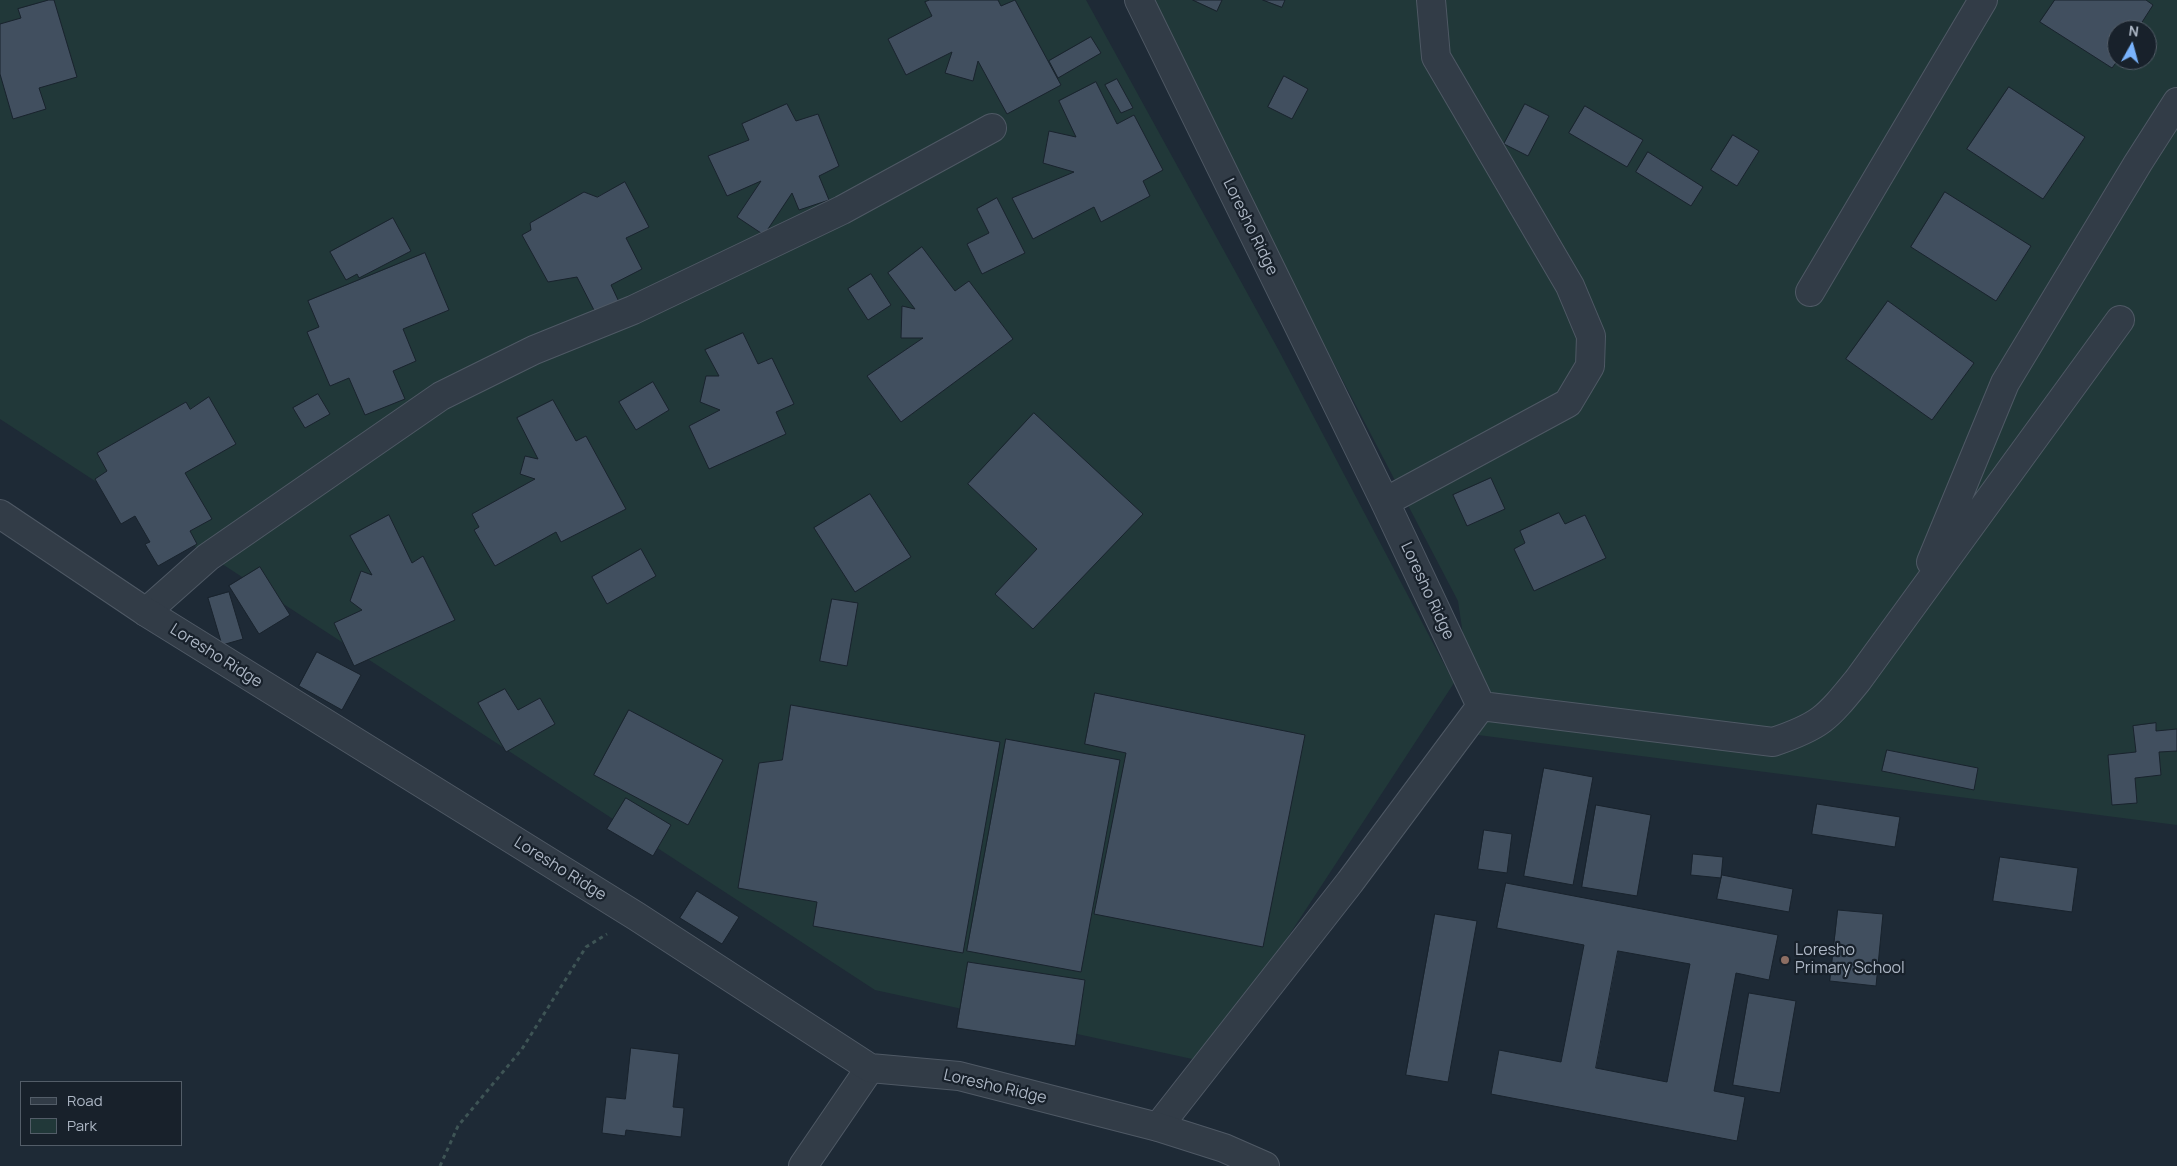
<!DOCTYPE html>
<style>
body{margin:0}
#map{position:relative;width:2177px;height:1166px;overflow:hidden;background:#1e2a36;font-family:Manrope,sans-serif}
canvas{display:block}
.legend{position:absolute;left:20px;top:1081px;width:162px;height:65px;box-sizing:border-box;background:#18212b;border:1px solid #535d68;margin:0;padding:6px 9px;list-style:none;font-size:15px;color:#acb6c4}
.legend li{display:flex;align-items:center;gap:10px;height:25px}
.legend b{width:25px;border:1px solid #535d68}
.north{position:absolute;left:2107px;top:20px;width:50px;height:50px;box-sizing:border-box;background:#18212b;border:1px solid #535d68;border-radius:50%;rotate:7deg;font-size:14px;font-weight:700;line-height:20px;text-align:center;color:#acb6c4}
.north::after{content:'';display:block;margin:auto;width:18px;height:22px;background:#79b3fc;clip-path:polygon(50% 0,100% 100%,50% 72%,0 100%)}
</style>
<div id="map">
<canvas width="2177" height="1166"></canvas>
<ul class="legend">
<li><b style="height:6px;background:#323c47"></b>Road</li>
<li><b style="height:14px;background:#213839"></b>Park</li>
</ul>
<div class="north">N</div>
</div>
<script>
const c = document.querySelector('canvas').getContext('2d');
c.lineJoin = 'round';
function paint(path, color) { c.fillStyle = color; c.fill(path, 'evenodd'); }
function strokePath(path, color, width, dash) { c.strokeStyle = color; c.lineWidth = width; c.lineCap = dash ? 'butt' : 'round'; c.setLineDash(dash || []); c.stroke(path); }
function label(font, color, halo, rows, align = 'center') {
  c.font = font + ' Manrope,sans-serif'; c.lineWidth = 4.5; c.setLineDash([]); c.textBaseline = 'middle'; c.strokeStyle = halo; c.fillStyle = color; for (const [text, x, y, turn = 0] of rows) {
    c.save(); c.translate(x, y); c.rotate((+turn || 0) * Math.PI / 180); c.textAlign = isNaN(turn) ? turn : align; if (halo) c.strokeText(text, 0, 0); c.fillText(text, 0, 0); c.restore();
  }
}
const green = new Path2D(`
 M0 0H1086L1278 349 1454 683 1206 1062 875 990 0 419Z
 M1144 0H2177V825L1478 735 1458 601ZM2117 30H2147V60H2117Z`);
const building = new Path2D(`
 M49 0H54L77 77 39 88 46 109 13 119 0 74V24L21 18 18 9Z
 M930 0H998L1001 6 1015 0 1061 85 1007 114 978 61 973 81 945 73 952 52 906 75 888 39 932 16 925 2Z
 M1193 0H1222L1217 11Z
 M1263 0H1285L1282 7Z
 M2055 0H2146L2153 5 2137 30H2117L2118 60 2112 68 2040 22Z
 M1091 37 1101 53 1058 78 1049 61Z
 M1284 76 1308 89 1292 119 1268 107Z
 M1117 79 1133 108 1121 113 1105 85Z
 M1096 82 1117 124 1134 115 1163 170 1143 181 1150 196 1101 222 1094 207 1033 239 1012 198 1074 172 1043 163 1049 131 1076 137 1059 101Z
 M2009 87 2085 137 2043 199 1967 149Z
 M787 104 796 121 818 114 839 166 819 176 829 200 799 210 792 193 764 235 737 217 761 181 727 196 708 156 749 140 742 124Z
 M1525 104 1549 116 1528 156 1504 144Z
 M1585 106 1643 140 1627 167 1569 133Z
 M1733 135 1759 151 1737 186 1711 170Z
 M1648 152 1703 187 1691 206 1636 172Z
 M625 182 649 227 626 238 642 269 611 285 619 302 596 314 577 277 548 282 522 235 531 230 530 223 584 192 597 197Z
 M1945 192 2031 246 1996 301 1911 247Z
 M997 198 1025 253 982 274 967 244 989 233 977 209Z
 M393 218 411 251 359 278 357 274 346 280 330 252Z
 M922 247 955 291 969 281 1013 339 901 422 867 376 923 338H901L902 306 915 309 888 273Z
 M425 253 449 310 403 329 416 361 393 371 405 399 365 415 349 378 330 386 307 332 319 327 308 301Z
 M871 274 891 305 868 320 848 289Z
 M1888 301 1974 363 1932 420 1846 359Z
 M743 333 758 364 772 358 794 404 776 412 786 434 709 469 689 426 720 410 700 402 706 376H719L705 350Z
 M653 382 669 410 636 430 619 402Z
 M318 394 330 414 305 428 293 408Z
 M209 397 236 444 185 473 212 519 190 531 197 544 158 566 145 544 150 542 135 516 121 524 95 479 107 471 97 453 186 402 190 409Z
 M553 400 576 441 586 436 626 509 561 542 556 532 495 566 474 530 479 527 472 514 535 479 520 474 525 456 538 459 517 418Z
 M1034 413 1143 514 1033 629 995 594 1037 549 968 484Z
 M1491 478 1505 509 1467 526 1453 495Z
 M870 494 911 557 855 592 814 528Z
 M1559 513 1565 524 1585 515 1606 558 1534 591 1514 549 1525 543 1520 531Z
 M389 515 412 563 423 556 455 620 354 666 334 623 362 610 350 601 361 571 372 575 350 536Z
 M641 549 656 576 607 604 592 577Z
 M260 567 290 615 259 634 229 586Z
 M229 592 243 639 222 645 208 598Z
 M832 599 858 603 847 666 820 661Z
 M317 652 361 675 342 710 299 686Z
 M505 689 518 710 540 698 555 724 506 752 478 703Z
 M1095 693 1305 735 1263 947 1094 914 1126 753 1085 744Z
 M791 705 1000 742 963 953 813 926 817 902 738 888 759 763 782 760Z
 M629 710 723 760 688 825 594 775Z
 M2156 723V731L2177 729V751L2159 752 2161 775 2135 778 2137 803 2112 805 2108 755 2136 752 2133 726Z
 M1006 739 1120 760 1081 972 967 951Z
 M1887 750 1978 768 1974 790 1882 771Z
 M1544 768 1593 777 1573 885 1524 876Z
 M626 798 671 825 653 856 607 829Z
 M1817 804 1900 817 1895 847 1812 834Z
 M1596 805 1651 815 1637 896 1582 887Z
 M1484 830 1512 834 1507 873 1478 869Z
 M1693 854 1723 857 1721 878 1691 875Z
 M2000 857 2078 868 2072 912 1993 901Z
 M1722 875 1793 889 1789 912 1717 899Z
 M1506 883 1778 935 1769 980 1736 973 1714 1091 1745 1097 1737 1141 1491 1094 1499 1050 1561 1062 1584 945 1497 928ZM1618 951 1690 964 1667 1082 1596 1068Z
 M697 891 739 917 722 944 680 918Z
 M1838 910 1883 914 1876 986 1830 981Z
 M1435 914 1477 921 1448 1082 1406 1075Z
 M968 962 1085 980 1075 1046 957 1028Z
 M1749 993 1796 1001 1780 1093 1733 1085Z
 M631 1048 679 1054 673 1107 684 1108 681 1137 626 1130 625 1136 602 1133 606 1097 625 1099Z`);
const path = new Path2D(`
 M440 1166 458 1126 522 1049 586 947 607 934`);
const minor = new Path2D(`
 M1139 0 1385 502 1481 706 1350 882 1158 1127
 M1810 292 1983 0
 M1385 502 1568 403 1590 366 1591 336 1570 286 1436 57 1431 0
 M1931 562 2005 383 2138 163 2177 102
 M146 612 208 557 441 396 534 350 633 310 842 210 992 128
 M1481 706 1773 742C1821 726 1827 718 1858 680L2120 320
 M803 1166 870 1068`);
const tertiary = new Path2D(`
 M0 514 146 612 636 916 870 1068 959 1076 1158 1127 1224 1148 1265 1166`);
const markers = [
 [1785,960,5,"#8d6e63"]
];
const streetNames = [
 ["Loresho Ridge",1250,227,64],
 ["Loresho Ridge",1427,591,65],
 ["Loresho Ridge",216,656,32],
 ["Loresho Ridge",560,869,32],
 ["Loresho Ridge",995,1087,13]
];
const poiNames = [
 ["Loresho",1795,951],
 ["Primary School",1795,969]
];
paint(green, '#213839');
paint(building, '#414f5f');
strokePath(building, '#19232d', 1);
strokePath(minor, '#4f5965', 30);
strokePath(tertiary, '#4f5965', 30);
strokePath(path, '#3e5455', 3, [4, 4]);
strokePath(minor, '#323c47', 28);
strokePath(tertiary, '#323c47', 28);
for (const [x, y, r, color] of markers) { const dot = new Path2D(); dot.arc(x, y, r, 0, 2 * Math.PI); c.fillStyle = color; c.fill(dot); strokePath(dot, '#18212b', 2); }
label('16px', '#acb6c4', '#18212b', streetNames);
label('16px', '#acb6c4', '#18212b', poiNames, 'left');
</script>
